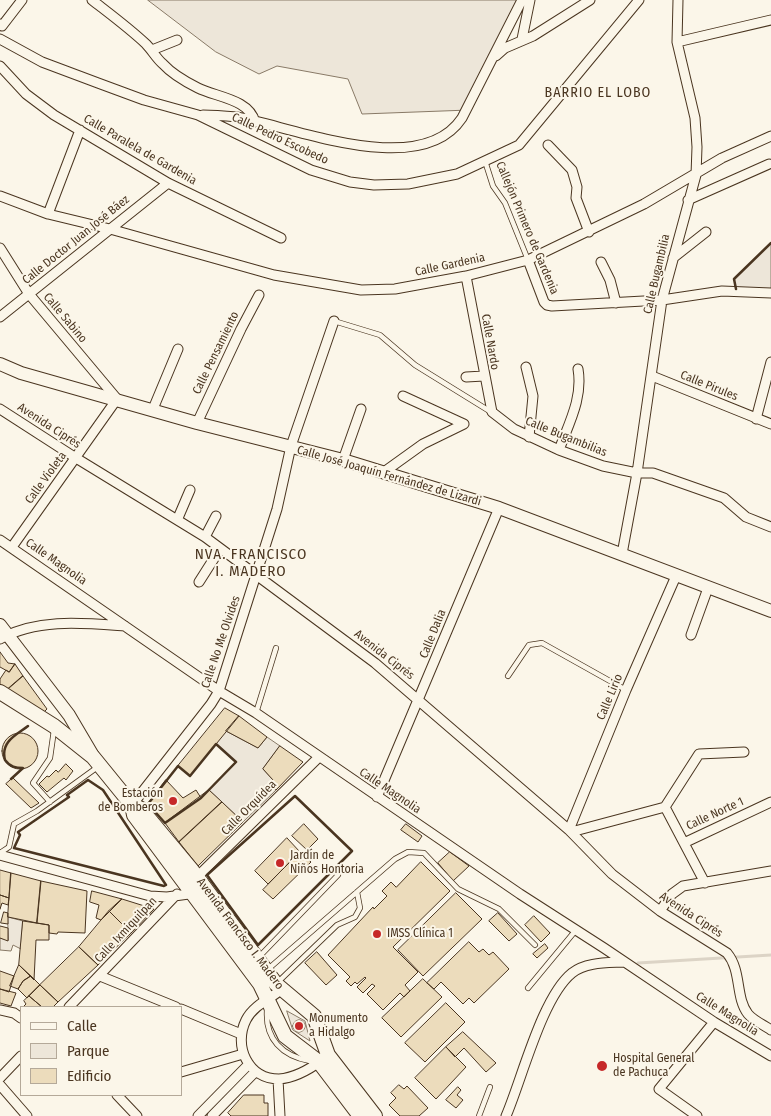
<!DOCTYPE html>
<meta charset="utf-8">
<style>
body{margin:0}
#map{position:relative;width:771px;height:1116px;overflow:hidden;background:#fbf6e9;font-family:"Fira Sans Condensed",sans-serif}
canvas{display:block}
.legend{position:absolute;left:20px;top:1006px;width:162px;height:90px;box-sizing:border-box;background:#fbf6e9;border:1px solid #b4a999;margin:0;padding:6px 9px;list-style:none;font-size:15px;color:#4a3520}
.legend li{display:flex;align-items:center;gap:10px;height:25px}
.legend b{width:25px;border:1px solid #b4a999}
</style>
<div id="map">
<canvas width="771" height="1116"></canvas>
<ul class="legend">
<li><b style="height:6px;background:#fbf6e9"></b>Calle</li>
<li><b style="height:14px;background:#ede6d9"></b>Parque</li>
<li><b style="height:14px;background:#ecdcbc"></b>Edificio</li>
</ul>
</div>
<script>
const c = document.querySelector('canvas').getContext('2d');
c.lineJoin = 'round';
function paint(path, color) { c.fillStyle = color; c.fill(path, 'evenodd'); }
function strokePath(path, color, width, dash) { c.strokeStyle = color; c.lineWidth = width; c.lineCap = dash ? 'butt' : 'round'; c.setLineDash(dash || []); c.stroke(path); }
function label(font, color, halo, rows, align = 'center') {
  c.font = font + ' "Fira Sans Condensed",sans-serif'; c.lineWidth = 4; c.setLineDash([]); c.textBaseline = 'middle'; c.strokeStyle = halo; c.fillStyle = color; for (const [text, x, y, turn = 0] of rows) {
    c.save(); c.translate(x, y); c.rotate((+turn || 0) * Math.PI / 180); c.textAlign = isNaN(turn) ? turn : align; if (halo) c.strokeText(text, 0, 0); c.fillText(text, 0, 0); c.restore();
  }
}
const green = new Path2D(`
 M148 0H521L469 110 362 114 348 79 277 66 259 74 216 52Z
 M771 243V290L736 289 734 279Z
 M226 731 258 748 267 737 280 746 263 769 273 780 270 784 276 790 243 822 209 790 236 763 216 744Z
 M8 917 23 921 21 949 13 945 11 951 0 950V938L8 940Z
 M287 1011 305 1021 310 1041 293 1030Z`);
const stream = new Path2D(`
 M638 963 771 955`);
const building = new Path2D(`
 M0 652 8 663 15 664 9 672 0 667Z
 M15 664 23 676 8 689 0 685V679L6 670 9 672Z
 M23 676 47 709 43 713 8 689Z
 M225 708 239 716 190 776 178 766Z
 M239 716 267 737 258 748 226 731Z
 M2 751a18 18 0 1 1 36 0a18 18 0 1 1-36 0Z
 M280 746 303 762 276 790 269 784 273 780 263 769Z
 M66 764 73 771 66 780 64 778 47 792 39 784 47 776 49 777 56 770 58 772Z
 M13 778 39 803 31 808 6 784Z
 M166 780 183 798 196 790 201 798 165 823 148 804Z
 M209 790 222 802 179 842 165 823Z
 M222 802 243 822 198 866 179 842Z
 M304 824 318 839 307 850 292 836Z
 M406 824 422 836 418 842 401 830Z
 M287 838 300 852 268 884 255 871Z
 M300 852 311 862 273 899 263 890Z
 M450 852 469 866 453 881 438 863Z
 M421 862 450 891 393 947 418 972 405 985 410 991 404 997 400 993 383 1010 367 994 375 986 372 984 363 993 357 987 366 978 365 977 357 984 355 982 351 986 346 981 350 977 328 955 373 907 374 909 387 896 382 891 391 882 396 887Z
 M0 870 11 873 9 898 0 895Z
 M11 873 41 881 37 923 8 917Z
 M41 881 87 891 85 933 58 932 57 934 49 933V925L37 923Z
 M92 891 122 899 101 920 96 918 99 905 90 902Z
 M456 893 482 919 423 976 398 950Z
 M0 895 9 898 8 905 2 903 0 909Z
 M122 899 154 909 131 933 109 911Z
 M109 911 131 933 98 965 79 947Z
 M4 912 8 913V924L1 923Z
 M498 913 517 934 509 941 489 921Z
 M534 916 550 933 541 942 525 925Z
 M23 921 49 925V940H36L34 980 19 965Z
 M0 926 8 928V941L0 938Z
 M469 942 479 952 483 949 489 955 493 952 509 969 474 1003 469 998 463 1004 441 982 434 989 427 983Z
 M545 944 548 948 537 958 533 954Z
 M79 947 98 965 58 1002 40 985Z
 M317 952 337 975 326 985 305 963Z
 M19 965 31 976 23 981 18 989 10 986Z
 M0 971 14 976 9 992 0 989Z
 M31 976 40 985 27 998 18 989 23 981Z
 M423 979 442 997 401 1037 382 1018Z
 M40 985 58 1002 53 1007H42L29 996Z
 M0 989 16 993 11 1006 0 1003Z
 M29 996 42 1007H23L26 1004 24 1001Z
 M446 1003 465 1022 425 1062 405 1043Z
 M293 1026a6 6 0 1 1 12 0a6 6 0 1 1-12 0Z
 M463 1032 496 1063 486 1072 464 1048 455 1057 446 1047Z
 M446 1047 466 1067 436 1099 415 1078Z
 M399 1085 404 1089 407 1086 428 1108 419 1116H400L389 1105 396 1098 391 1093Z
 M458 1087 461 1090 457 1095 463 1100 456 1108 446 1100Z
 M244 1095H264V1103H268V1116H231L228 1113Z`);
const lane = new Path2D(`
 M485 161 493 186 505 203 528 260
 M334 321 380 335 415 365 491 412
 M508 676 529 645 542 643 626 690
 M256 713 276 648
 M50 802 33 783 50 758 54 730
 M0 853 9 847 14 824 37 811 99 766
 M258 958 338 875
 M267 970 395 859 408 852 424 853 458 889 499 909 535 945
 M278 982 337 925 355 917 360 908 357 892
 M528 988 576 930
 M267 1010C265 1039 282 1056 310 1061
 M479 1116 490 1087`);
const street = new Path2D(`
 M92 0C110 14 129 28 146 44 152 50 156 58 163 64 172 74 186 82 198 88 216 97 249 99 255 122
 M0 24 2 26 22 0
 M0 39 42 62 98 83 144 100 198 115 311 170 350 182 374 185 408 184 457 174 519 145 639 0
 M522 39 530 0
 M677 42 771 20
 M152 50 177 40
 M496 56 505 48 533 36 590 0
 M0 66 26 94 54 115 168 183 281 238
 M203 115C215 115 226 116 237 117 296 128 421 180 462 118L522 0
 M548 145 572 170 577 187 576 198 589 232
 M0 196 48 214 110 229 274 275 361 290 395 289 466 276 528 260 644 204 722 158 771 136
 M688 200 769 164
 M48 214 80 130
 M0 248 29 294 117 399 12 547
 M673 258 706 232
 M528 260 544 302 547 305 552 306 662 300 722 291 771 293
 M601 262 610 280 616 303
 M466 276 492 412 514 429 559 450 603 466 637 473H653L724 498 746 517 771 527
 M0 317 168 183
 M526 367 533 396 529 437
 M652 376 771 424
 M466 377 484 376
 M0 409 76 458 205 537 375 663 569 830 612 874 660 911 727 953C742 971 735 997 748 1014 754 1021 764 1025 771 1030
 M153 409 178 349
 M756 419 771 362
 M197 423 241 329 259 295
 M559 450C569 423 583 398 578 369
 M343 460 361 409
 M384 472 423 444 464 424 403 396
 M178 518 190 490
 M205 537 216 516
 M0 540 219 691 256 713 520 894 604 948 714 1022 771 1056
 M622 554 637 473 662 300 696 175 697 147 695 118 677 42 678 0
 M199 582 220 549
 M691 635 708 588
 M0 639C37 618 84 623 125 626
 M377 797 499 508
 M132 805 211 704 219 691 277 509 291 446 334 321
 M665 807 699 754 744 752
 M665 807 705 883
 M569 830 626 690 676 576
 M571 832 665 807
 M686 842 771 802
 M0 855 150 896 167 897 196 893
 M197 877 319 757
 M660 911 672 894 683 886 771 871
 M100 976 176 1007
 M281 990C269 999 253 1006 246 1020 233 1046 248 1079 279 1079 294 1078 310 1069 322 1060
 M69 1007 177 894
 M181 1009 241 1034
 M0 1010 14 1013 21 1018
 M181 1072 243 1054
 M0 1078 21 1056
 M278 1079 280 1116
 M0 1085 27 1116
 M117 1095 137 1116
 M198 1116 249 1064
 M212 1116 255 1072
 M506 1116C522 1079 542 997 572 973 586 962 607 963 624 962
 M697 1116 659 1089 714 1022`);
const secondary = new Path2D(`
 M0 364 21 373 197 423 343 460 499 508 771 611
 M0 625 69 715 92 754`);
const primary = new Path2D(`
 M0 692 54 726 93 757 132 805 134 815 260 984 285 1036 319 1062 360 1116
 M135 806 141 809 191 869 276 984 314 1016 328 1055 375 1116`);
const wall = new Path2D(`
 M736 289 734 279 771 243
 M216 744 236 762 201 798 165 823 148 804 178 766 190 776Z
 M11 779 23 768C16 768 10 767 5 760 0 741 18 734 28 726
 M88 780 103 790 166 885 164 886 14 848 20 835 18 832 69 797 67 795Z
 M295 796 352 851 258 945 207 875Z`);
const markers = [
 [173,801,5,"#c62828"],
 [280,863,5,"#c62828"],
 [377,934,5,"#c62828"],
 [299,1026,5,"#c62828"],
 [602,1066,6,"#c62828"]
];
const streetNames = [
 ["Calle Pedro Escobedo",280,139,25],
 ["Calle Paralela de Gardenia",140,150,30],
 ["Callejón Primero de Gardenia",527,228,67],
 ["Calle Doctor Juan José Báez",76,240,-39],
 ["Calle Gardenia",450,265,-12],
 ["Calle Bugambilia",657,274,-77],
 ["Calle Sabino",65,318,50],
 ["Calle Nardo",490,342,80],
 ["Calle Pensamiento",216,353,-64],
 ["Calle Pirules",709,386,22],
 ["Avenida Ciprés",49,426,33],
 ["Calle Bugambilias",566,437,22],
 ["Calle José Joaquín Fernández de Lizardi",389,476,16],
 ["Calle Violeta",46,478,-54],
 ["Calle Magnolia",56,562,35],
 ["Calle Dalia",433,634,-68],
 ["Calle No Me Olvides",221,642,-71],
 ["Avenida Ciprés",384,655,38],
 ["Calle Lirio",610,697,-67],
 ["Calle Magnolia",390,791,34],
 ["Calle Orquídea",249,808,-45],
 ["Calle Norte 1",715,814,-25],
 ["Avenida Ciprés",691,915,33],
 ["Calle Ixmiquilpan",126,930,-47],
 ["Avenida Francisco I. Madero",240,934,53],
 ["Calle Magnolia",727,1014,32]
];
const poiNames = [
 ["Estación",163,794,"right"],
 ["de Bomberos",163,808,"right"],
 ["Jardín de",290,856],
 ["Niños Hontoria",290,870],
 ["IMSS Clínica 1",387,934],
 ["Monumento",309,1019],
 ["a Hidalgo",309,1033],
 ["Hospital General",613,1059],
 ["de Pachuca",613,1073]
];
const neighbourhoodNames = [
 ["BARRIO EL LOBO",598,93]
];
const quarterNames = [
 ["NVA. FRANCISCO",251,555],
 ["I. MADERO",251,572]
];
paint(green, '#ede6d9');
strokePath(green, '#887966', 1);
strokePath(stream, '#dcd4c6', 3);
paint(building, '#ecdcbc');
strokePath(building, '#4a3520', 1);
strokePath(lane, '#4a3520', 6);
strokePath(street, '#4a3520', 11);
strokePath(secondary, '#4a3520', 14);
strokePath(primary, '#4a3520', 16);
strokePath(lane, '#fbf6e9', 4.5);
strokePath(street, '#fbf6e9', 9);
strokePath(secondary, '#fbf6e9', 12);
strokePath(primary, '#fbf6e9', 14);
strokePath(wall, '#4a3520', 2.5);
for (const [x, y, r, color] of markers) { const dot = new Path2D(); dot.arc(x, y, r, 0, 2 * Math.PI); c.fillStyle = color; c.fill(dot); strokePath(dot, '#fbf6e9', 2); }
label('12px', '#4a3520', '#fbf6e9', streetNames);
label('12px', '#4a3520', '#fbf6e9', poiNames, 'left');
c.letterSpacing = '1px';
label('14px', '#4a3520', '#fbf6e9', neighbourhoodNames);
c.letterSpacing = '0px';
c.letterSpacing = '1px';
label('15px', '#4a3520', '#fbf6e9', quarterNames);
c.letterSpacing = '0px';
</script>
